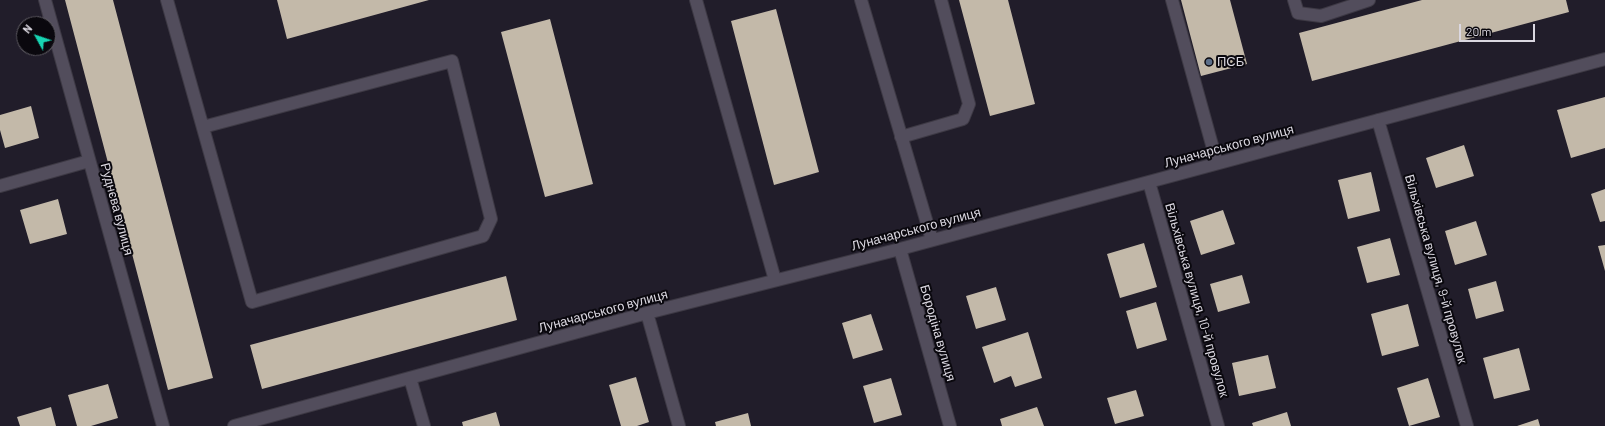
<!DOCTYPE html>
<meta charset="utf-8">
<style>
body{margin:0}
#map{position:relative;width:1605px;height:426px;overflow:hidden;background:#211d2a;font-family:Barlow,sans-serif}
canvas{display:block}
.north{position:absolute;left:16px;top:16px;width:40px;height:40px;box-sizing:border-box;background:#0a080e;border:1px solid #5e5b62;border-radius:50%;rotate:310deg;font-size:11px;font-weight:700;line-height:16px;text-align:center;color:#dbd8e1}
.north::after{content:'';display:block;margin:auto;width:14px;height:18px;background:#17d5b3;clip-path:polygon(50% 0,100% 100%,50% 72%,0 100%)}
.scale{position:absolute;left:1459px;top:24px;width:76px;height:18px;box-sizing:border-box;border:2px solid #dbd8e1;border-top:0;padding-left:5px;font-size:12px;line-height:14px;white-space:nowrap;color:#dbd8e1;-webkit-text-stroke:3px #0a080e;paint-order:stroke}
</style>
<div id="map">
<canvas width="1605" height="426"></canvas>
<div class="north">N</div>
<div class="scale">20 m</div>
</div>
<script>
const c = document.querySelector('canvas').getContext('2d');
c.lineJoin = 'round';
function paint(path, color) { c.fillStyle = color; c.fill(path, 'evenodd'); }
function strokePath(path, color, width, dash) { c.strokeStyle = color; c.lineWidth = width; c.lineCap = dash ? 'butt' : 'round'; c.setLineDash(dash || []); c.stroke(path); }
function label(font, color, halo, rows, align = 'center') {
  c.font = font + ' Barlow,sans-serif'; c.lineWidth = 4; c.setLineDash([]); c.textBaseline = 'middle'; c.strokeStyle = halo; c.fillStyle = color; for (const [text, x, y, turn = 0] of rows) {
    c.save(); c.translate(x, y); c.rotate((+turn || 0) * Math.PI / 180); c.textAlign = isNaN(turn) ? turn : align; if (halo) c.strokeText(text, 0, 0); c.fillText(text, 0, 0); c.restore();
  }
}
const building = new Path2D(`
 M65 0H113L213 378 168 390Z
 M277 0H429L287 39Z
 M959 0H1008L1035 104 990 116Z
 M1181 0H1230L1247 64 1201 76Z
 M1422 0H1566L1569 12 1312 81 1299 33Z
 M776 9 819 172 774 185 731 21Z
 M550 19 593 184 545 197 501 32Z
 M1605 97V148L1571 158 1557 110Z
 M31 106 39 138 5 148 0 130V115Z
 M1464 145 1474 176 1436 188 1426 158Z
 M1371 172 1380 211 1348 219 1338 180Z
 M1605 189V221L1600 222 1591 194Z
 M58 199 67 234 30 244 20 210Z
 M1223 210 1235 244 1201 255 1190 221Z
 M1476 221 1487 255 1455 265 1445 231Z
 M1390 238 1400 275 1367 283 1357 247Z
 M1144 243 1157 287 1120 298 1107 254Z
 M1605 245V271L1598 246Z
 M1242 275 1250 303 1218 312 1210 284Z
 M506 276 517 320 262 389 250 345Z
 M1496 281 1504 311 1476 319 1468 289Z
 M996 287 1006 320 976 329 966 296Z
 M1156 302 1167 340 1137 349 1126 311Z
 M1408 304 1419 346 1382 356 1371 314Z
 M871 314 883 350 853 359 842 323Z
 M1028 332 1042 378 1015 387 1011 376 994 383 982 347Z
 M1519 348 1530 390 1494 399 1483 358Z
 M1268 355 1276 388 1239 396 1232 363Z
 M636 377 649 422 637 426H621L609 385Z
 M891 378 902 415 874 423 863 386Z
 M1428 378 1440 417 1409 426 1397 388Z
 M108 384 118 418 91 426H77L68 395Z
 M1136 390 1144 416 1115 424 1107 398Z
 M51 407 56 426H20L17 417Z
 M1037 407 1044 426H1002L1000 419Z
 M496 412 500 426H463L462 422Z
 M1287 412 1291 426H1253L1252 423Z
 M748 413 751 426H716L715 422Z
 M1538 419 1540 426H1517Z`);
const minor = new Path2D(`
 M45 0 163 426
 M167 0 252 302 483 236 491 219 452 61 203 127
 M696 0 775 280
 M861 0 932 240
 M1172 0 1217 163
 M1294 0 1298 13 1321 16 1369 0
 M1378 120 1467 426
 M901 137 963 119 969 104 941 0
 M1149 182 1218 426
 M0 186 89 161
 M900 249 950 426
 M647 313 679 426
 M410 378 424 426
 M234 426 647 313 900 249 1605 59`);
const markers = [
 [1209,62,4,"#5c6f8a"]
];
const poiNames = [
 ["ПСБ",1217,62]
];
const streetNames = [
 ["Луначарського вулиця",1229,146,-15],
 ["Руднєва вулиця",117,209,75],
 ["Луначарського вулиця",916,229,-15],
 ["Вільхівська вулиця, 9-й провулок",1436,269,74],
 ["Вільхівська вулиця, 10-й провулок",1197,300,74],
 ["Луначарського вулиця",603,311,-15],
 ["Бородіна вулиця",938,333,74]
];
paint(building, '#c3b9a9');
strokePath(minor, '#3d3944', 14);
strokePath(minor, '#524d5c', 12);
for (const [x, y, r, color] of markers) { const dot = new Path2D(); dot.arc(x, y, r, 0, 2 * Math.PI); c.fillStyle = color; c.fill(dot); strokePath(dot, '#0a080e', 1.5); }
label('13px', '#dbd8e1', '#0a080e', poiNames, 'left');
label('13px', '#dbd8e1', '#0a080e', streetNames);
</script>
